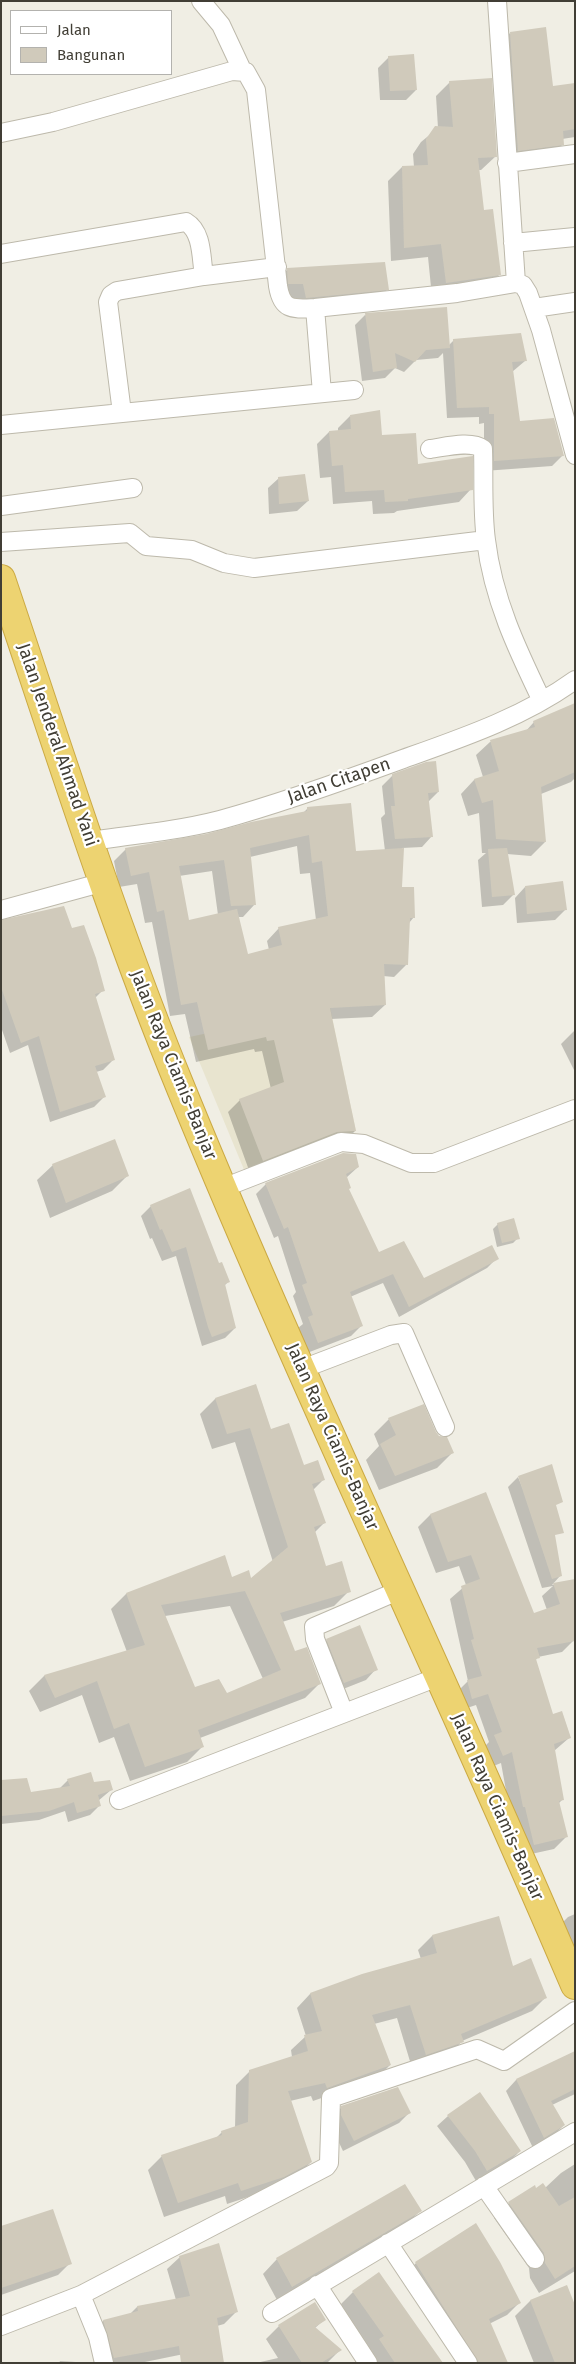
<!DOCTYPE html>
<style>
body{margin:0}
#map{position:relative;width:576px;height:2364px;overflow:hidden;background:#f0eee4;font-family:"Fira Sans",sans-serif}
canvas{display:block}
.frame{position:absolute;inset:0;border:2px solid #413e35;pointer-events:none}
.legend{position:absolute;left:10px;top:10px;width:162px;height:65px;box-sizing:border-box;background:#fff;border:1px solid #b3b2ae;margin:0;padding:6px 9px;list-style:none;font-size:15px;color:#413e35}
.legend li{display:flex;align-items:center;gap:10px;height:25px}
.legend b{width:25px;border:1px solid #b3b2ae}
</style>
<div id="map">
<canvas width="576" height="2364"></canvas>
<div class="frame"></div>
<ul class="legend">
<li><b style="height:6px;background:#fff"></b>Jalan</li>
<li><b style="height:14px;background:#d0cabb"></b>Bangunan</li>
</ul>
</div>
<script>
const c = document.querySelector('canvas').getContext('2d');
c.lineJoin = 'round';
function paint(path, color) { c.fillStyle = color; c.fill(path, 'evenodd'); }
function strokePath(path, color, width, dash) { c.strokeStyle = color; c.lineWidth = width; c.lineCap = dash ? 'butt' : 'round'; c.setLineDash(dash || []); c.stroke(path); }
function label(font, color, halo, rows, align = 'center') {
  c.font = font + ' "Fira Sans",sans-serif'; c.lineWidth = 4.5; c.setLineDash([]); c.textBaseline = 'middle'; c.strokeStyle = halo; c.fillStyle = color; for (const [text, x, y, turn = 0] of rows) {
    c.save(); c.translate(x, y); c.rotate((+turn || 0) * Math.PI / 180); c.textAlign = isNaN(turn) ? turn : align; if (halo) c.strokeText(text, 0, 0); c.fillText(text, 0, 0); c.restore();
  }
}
const education = new Path2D(`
 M330 1007 356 1131 245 1172 189 1037Z`);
const shadow = new Path2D(`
 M510 33 552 87 575 84V137L562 139 563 144 552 155 508 161 500 44Z
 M389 57 416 90 406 100H380L378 68Z
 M450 82 496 156 481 170H478L482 212 500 274 486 288 432 297 428 257 391 261 388 181 402 167H414L413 154 421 142 438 128 436 96Z
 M288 269 388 289 372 304 291 312 273 284Z
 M365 315 449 345 454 340 525 361 512 372 519 422 563 455 552 466 484 471V423L479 424V417L447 418 443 353 438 358 416 360 404 372 395 368 385 378 362 381 355 325Z
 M350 416 381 436 416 465 471 489 459 502 397 511 394 513 373 514 372 501 333 504 331 477 320 478 317 444 329 432 338 431V428Z
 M279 478 308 501 297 511 269 514 268 488Z
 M575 704V778L571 782 541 794 545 842 531 856 507 854 514 894 503 905 482 907 478 860 486 853H482L479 813 468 816 461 794 474 780 483 777 476 755 490 742 525 732 534 722Z
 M393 775 438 792 428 802 432 836 422 847 402 848 400 888 414 917 409 923 406 965 394 977 383 976 385 1005 372 1017 331 1019 355 1131 343 1143 250 1173 228 1112 240 1100 271 1089 262 1051 255 1052 254 1049 196 1062 185 1014 170 1016 152 922 145 923 137 884 119 887 114 861 126 849 206 835 302 814 307 809 354 853 385 851 381 818 385 814 382 786ZM297 846 300 874 310 873 316 920 279 928 267 941 269 950 247 956 238 917H243L255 904 250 857ZM212 871 218 915 188 921 179 876Z
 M525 887 566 909 555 920 517 923 515 898Z
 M1 922 71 930 103 990 95 998 113 1060 103 1070 96 1072 104 1097 94 1107 50 1122 28 1045 10 1053 1 1027Z
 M575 1030V1072L561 1044Z
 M53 1165 127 1176 112 1191 50 1218 37 1180Z
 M358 1167 346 1178 348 1189 378 1253 423 1280 497 1258 487 1268 399 1317 383 1283 350 1297 361 1326 351 1336 307 1353 298 1328 303 1324 293 1296 296 1292 278 1236 274 1238 256 1194 266 1184Z
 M151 1206 218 1265 229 1281 224 1286 235 1328 225 1338 202 1346 176 1256 162 1261 152 1238 150 1239 141 1216Z
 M498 1224 518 1238 513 1243 497 1247 493 1229Z
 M255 1386 270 1431 303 1466 323 1480 313 1490 324 1523 314 1533 325 1568 349 1591 334 1606 282 1622 295 1653 320 1683 305 1698 200 1738 202 1747 187 1762 130 1781 114 1737 99 1743 82 1695 40 1712 29 1691 44 1676 127 1652 111 1609 126 1594 231 1579 251 1581 273 1562 235 1442 212 1449 200 1414 215 1399ZM230 1606 263 1679 226 1695 194 1688 165 1616Z
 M389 1419 434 1432 452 1453 437 1468 379 1490 366 1460 379 1446 374 1434Z
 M518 1477 560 1576 552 1585 575 1580 574 1640 562 1652 538 1657 535 1661 552 1715 569 1738 554 1751 563 1799 558 1804 566 1837 554 1849 522 1856 511 1818 501 1763 491 1767 483 1748 489 1742 476 1705 461 1710 456 1693 468 1681 450 1599 466 1585 459 1566 436 1573 418 1527 430 1515 485 1493 533 1615 547 1610 542 1596 553 1586 542 1588 508 1487Z
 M327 1640 376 1669 366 1680 333 1693 317 1650Z
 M68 1780 93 1784 111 1790 98 1801 99 1806 90 1815 68 1822 65 1811 39 1820 1 1824V1781L30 1794 59 1789Z
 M575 1914V1979L553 1932 568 1917Z
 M498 1918 512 1967 546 1997 532 2011 462 2041 449 2056 412 2068 397 2018 374 2024 390 2065 376 2079 313 2101 311 2096 290 2101 311 2162 297 2176 269 2190 227 2204 225 2196 164 2217 148 2170 162 2156 216 2138 222 2132 235 2128 236 2085 250 2071 292 2057 291 2050 306 2036 297 2008 310 1994 421 1959 418 1950 432 1936Z
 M572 2053 575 2059V2094L552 2105 564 2125 553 2136 533 2148 506 2091 516 2080Z
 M342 2107 410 2112 399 2123 343 2151 331 2126V2118Z
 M448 2116 520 2151 509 2162 476 2181 465 2162 437 2126Z
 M575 2164V2271L539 2293 530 2278 529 2268 494 2218 509 2203 545 2188 561 2173Z
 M404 2186 420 2211 406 2225 277 2300 263 2274 277 2259Z
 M475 2225 519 2303 507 2315 489 2324 506 2363H462L403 2276 416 2263Z
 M1 2228 70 2263 58 2275 1 2295Z
 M180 2257 237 2311 224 2324 217 2326 184 2354 140 2363H99L91 2334 103 2321 129 2315 137 2307 176 2300 167 2269Z
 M566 2287 575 2363H534L515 2316 530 2301Z
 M353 2292 442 2363H373L366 2353 370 2349 340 2305Z
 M324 2320 315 2328 340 2350 327 2363H256L278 2358 266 2339 279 2326Z
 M60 2361 92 2363H59Z`);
const building = new Path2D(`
 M546 27 553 86 575 83V129L563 131 564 145 518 151 510 32Z
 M414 54 417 90 390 91 388 56Z
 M492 78 497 157 478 158 484 210 493 209 501 275 446 283 441 244 404 248 402 166 428 165 426 139 435 126 453 127 449 81Z
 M385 262 389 290 306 298 303 284H288L287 268Z
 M447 307 450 348 426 350 415 362 395 353 397 368 373 372 365 313Z
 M521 333 527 361 512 362 520 421 554 418 564 456 494 461V414H489V407L457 408 453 339Z
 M380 410 382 435 416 433 418 464 473 456V490L408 499V501L385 502 384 490 345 492 343 465 332 466 329 431 351 429 350 415Z
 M305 474 309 501 279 504 278 477Z
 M575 703V772L541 787 546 842 496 839 493 800 482 803 474 779 499 771 490 740 535 727 533 721Z
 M436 761 439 792 428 793 433 837 395 839 391 806H395L392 774 426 762Z
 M351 803 356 851 404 848 402 887H414L415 918H410L408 965 384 964 386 1005 330 1008 356 1131 337 1132 263 1161 239 1099 284 1082 274 1040 267 1041 266 1037 208 1050 197 1002 181 1005 164 910 157 912 149 872 131 876 125 848 206 834 251 822 307 811V807ZM309 835 312 863 322 861 328 916 278 927 282 945 248 954 237 909 189 920 179 866 224 860 231 906 256 905 250 848Z
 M507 848 515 895 492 897 488 849Z
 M563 881 567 910 527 914 525 886Z
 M64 906 72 928 84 925 96 958 105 991 95 994 115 1060 95 1066 106 1097 60 1112 39 1036 21 1043 1 987V920Z
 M115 1139 129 1176 66 1203 52 1164Z
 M343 1153 356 1154 359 1167 346 1174 351 1188 349 1189 379 1252 404 1241 424 1278 492 1245 499 1259 409 1307 393 1274 350 1292 363 1326 318 1343 308 1317 313 1315 302 1285 307 1283 288 1227 284 1229 265 1183Z
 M190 1188 219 1263 222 1262 230 1282 225 1284 236 1328 212 1337 208 1327 186 1247 172 1252 162 1229 160 1230 150 1205Z
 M514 1218 520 1239 502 1243 497 1223Z
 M256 1384 271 1429 289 1423 304 1465 318 1460 325 1480 312 1484 326 1523 314 1527 326 1566 342 1561 351 1592 280 1613 295 1651 307 1647 321 1684 198 1730 204 1747 145 1767 129 1723 114 1729 97 1681 55 1698 44 1675 145 1645 126 1593 225 1555 232 1577 249 1570 251 1578 288 1547 250 1428 227 1434 215 1398ZM245 1591 281 1670 227 1693 219 1679 195 1687 161 1605Z
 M424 1404 436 1432 439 1436 447 1437 454 1453 395 1476 380 1444 396 1435 388 1418Z
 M552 1464 563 1502 556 1505 564 1533 555 1535 562 1576 552 1579 518 1476Z
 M486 1492 534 1613 560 1604 553 1583 575 1579V1641L537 1648 540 1658 536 1659 553 1714 562 1711 571 1738 554 1744 564 1800 559 1801 568 1837 534 1845 525 1807H523L512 1752 503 1756 494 1735 502 1732 488 1694 472 1699 467 1680 482 1676 471 1640 474 1639 461 1586 480 1579 471 1555 448 1562 430 1514Z
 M360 1625 378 1670 344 1683 326 1639Z
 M91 1772 94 1782 110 1780 113 1790 98 1795 101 1806 77 1813 74 1802 49 1811 1 1816V1780L27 1778 31 1792 70 1786 67 1779Z
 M499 1916 513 1966 531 1958 547 1998 461 2034 464 2042 426 2055 410 2005 372 2015 391 2065 327 2088 325 2083 288 2091 312 2162 284 2177 241 2191 238 2183 178 2203 161 2155 222 2135 221 2131 248 2122 249 2070 308 2051 304 2035 322 2031 310 1993 362 1974 437 1953 432 1935Z
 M575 2051V2089L551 2101 565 2125 544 2138 516 2079Z
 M398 2087 411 2113 354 2141 341 2115V2106Z
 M480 2092 521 2151 487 2171 475 2151 447 2115Z
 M543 2183 559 2206 575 2197V2266L555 2279 545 2263 544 2253 508 2202 535 2185 536 2188Z
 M405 2184 422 2211 292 2287 276 2258Z
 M53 2209 72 2264 1 2288V2226Z
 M476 2223 500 2262 521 2303 489 2319 508 2363H479L415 2262Z
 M219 2243 238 2312 217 2318 224 2363H181L179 2346 114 2358 103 2320 138 2311 137 2306 190 2296 179 2256Z
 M379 2272 443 2363H395L379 2339 384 2336 352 2291Z
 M567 2285 575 2305V2363H555L530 2300Z
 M315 2302 326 2320 315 2327 342 2350 321 2363H302L278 2325Z`);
const street = new Path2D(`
 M201 1 221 25 242 70
 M497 1 516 283
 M1 133 53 122 232 71 246 72 256 90 278 286C282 311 293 309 315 308L457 293 516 283 523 285 528 293 541 330 575 455
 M507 163 575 154
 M513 243 575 237
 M1 254 186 222C203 232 201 259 204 276L277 267
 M315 308 322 393
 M534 308 575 302
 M122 413 108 302 111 295 117 291 204 276
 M1 425 354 390
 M430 449C445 447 471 440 483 449 484 479 482 511 486 540 493 599 517 649 542 701
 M1 506 133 488
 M1 542 130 533 146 546 192 550 224 563 254 568 486 540
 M89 841C133 835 177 831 220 820 282 803 343 781 403 759 462 738 524 717 575 680
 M1 910 104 882
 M223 1188 341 1142 364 1144 411 1163H434L575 1109
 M302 1369 391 1335 404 1333 445 1427
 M344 1713 315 1639 314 1627 400 1590
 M119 1800 438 1677
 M484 2186 535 2259
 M388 2243 468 2363
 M317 2285 368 2363
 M81 2295 98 2337 104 2363
 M272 2313 575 2132
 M1 2326 81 2295 326 2167 329 2163 331 2098 477 2049 504 2061 575 2011`);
const highway = new Path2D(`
 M1 579C59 751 113 923 182 1091 305 1392 448 1686 575 1985`);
const streetNames = [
 ["Jalan Jenderal Ahmad Yani",57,745,71],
 ["Jalan Citapen",339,781,-19],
 ["Jalan Raya Ciamis-Banjar",173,1065,68],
 ["Jalan Raya Ciamis-Banjar",332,1437,66],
 ["Jalan Raya Ciamis-Banjar",497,1807,66]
];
paint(education, '#e8e4cf');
paint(shadow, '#0003');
paint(building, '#d0cabb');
strokePath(street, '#bdb9ab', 20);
strokePath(highway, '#cba943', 30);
strokePath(street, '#fff', 18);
strokePath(highway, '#edd371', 28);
label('18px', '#413e35', '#fff', streetNames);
</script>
